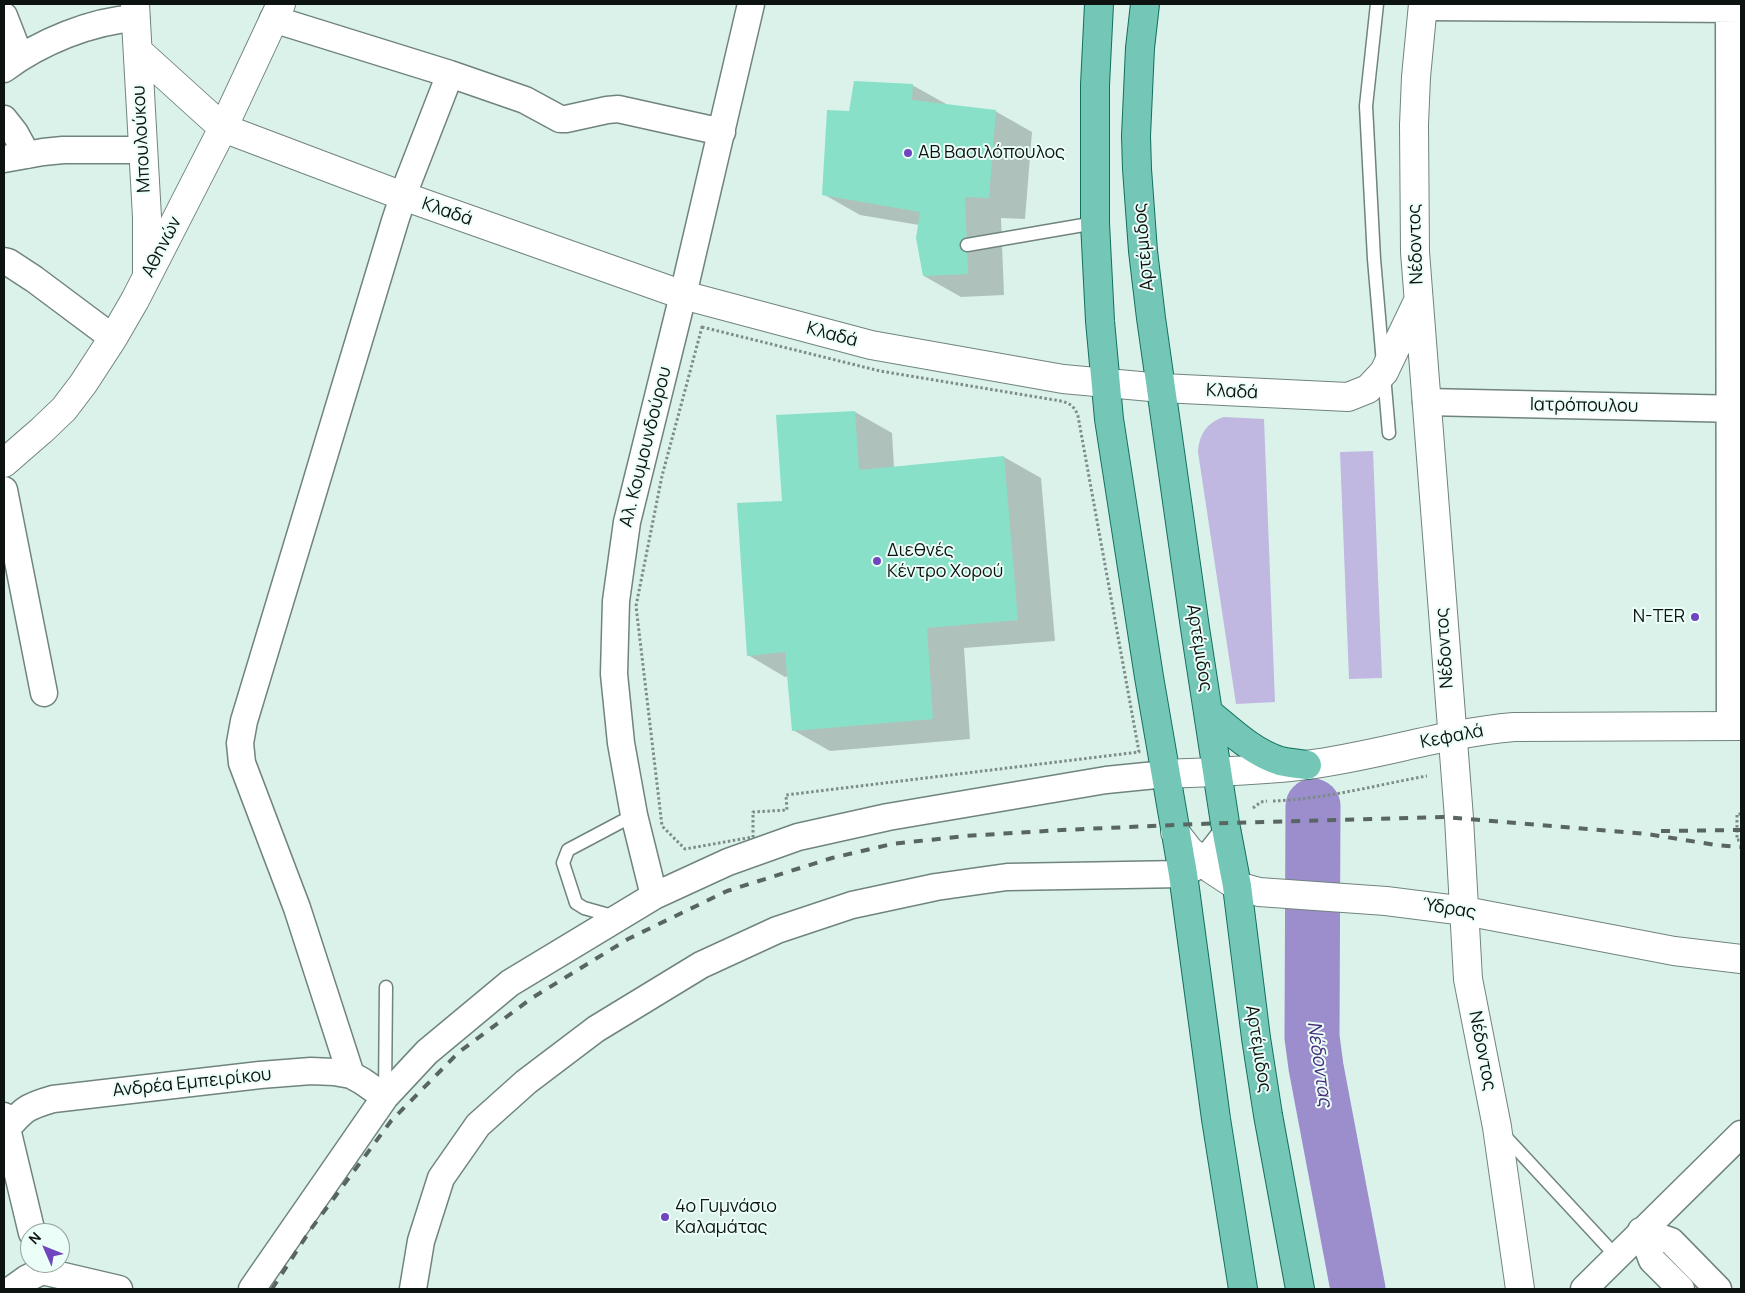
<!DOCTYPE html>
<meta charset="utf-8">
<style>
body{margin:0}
#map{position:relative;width:1745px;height:1293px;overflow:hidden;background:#dbf2ea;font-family:Manrope,sans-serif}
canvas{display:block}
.frame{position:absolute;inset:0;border:5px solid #0c1311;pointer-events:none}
.north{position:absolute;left:20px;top:1223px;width:50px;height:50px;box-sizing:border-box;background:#ecfef8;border:1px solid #92a09c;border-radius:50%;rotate:314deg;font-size:14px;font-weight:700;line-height:20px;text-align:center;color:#0c1311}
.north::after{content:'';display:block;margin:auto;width:18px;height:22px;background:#6f46bf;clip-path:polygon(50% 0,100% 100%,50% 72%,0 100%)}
</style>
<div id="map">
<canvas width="1745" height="1293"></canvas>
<div class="frame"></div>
<div class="north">N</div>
</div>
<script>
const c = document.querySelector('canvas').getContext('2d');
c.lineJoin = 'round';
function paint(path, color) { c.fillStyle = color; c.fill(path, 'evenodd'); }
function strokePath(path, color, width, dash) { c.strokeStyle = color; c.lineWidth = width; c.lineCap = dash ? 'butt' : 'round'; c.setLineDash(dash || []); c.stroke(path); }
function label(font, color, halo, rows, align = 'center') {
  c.font = font + ' Manrope,sans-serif'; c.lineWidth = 4; c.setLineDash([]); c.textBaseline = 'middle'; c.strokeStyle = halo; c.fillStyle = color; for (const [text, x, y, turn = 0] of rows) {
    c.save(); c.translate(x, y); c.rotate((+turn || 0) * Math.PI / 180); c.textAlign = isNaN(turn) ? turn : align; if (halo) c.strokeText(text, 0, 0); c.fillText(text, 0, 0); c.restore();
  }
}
const green = new Path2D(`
 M1224 417 1264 419 1275 702 1236 704 1198 452C1199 435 1207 422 1224 417Z
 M1373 451 1382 678 1349 679 1340 452Z`);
const shadow = new Path2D(`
 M912 85 948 105 995 111 1032 132 1025 219 1001 218 1004 295 961 297 924 276 919 225 860 215 823 194 850 113Z
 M855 412 892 433 894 468 1004 457 1041 478 1055 641 964 648 970 739 830 751 793 730 788 676 785 677 748 655 783 502Z`);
const river = new Path2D(`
 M1313 806 1312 1037 1316 1067 1358 1289`);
const building = new Path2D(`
 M854 81 913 84 912 100 996 110 989 198 965 197 968 274 923 276 916 238 920 212 822 195 827 110 849 111Z
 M855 411 859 470 1004 456 1018 620 927 628 933 719 792 731 785 652 747 656 737 503 782 501 776 415Z`);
const path = new Path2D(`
 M702 327 880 371 1061 401C1070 403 1075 407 1078 416L1139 752 786 795 787 810 753 812V837L685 849 662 826 636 606 662 476Z
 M1273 801C1326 799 1376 785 1427 776
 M1253 808 1261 802 1267 801
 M1741 814H1737V840H1741`);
const service = new Path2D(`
 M1377 4 1366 106 1374 259 1389 433
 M967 245 1095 223
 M616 917 584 908 576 903 563 863 568 850 634 815
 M385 1095 386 987
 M1502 1133 1616 1256`);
const minor = new Path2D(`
 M1729 4 1730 726
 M1423 7 1741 9
 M4 16 20 57
 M273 19 450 74 525 100 560 119H566L607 110 618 109 722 132
 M4 69C40 42 91 21 136 18
 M4 119 15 133 27 155
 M4 159 43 152 63 150H143
 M4 261 8 262 34 279 113 338
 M1426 402 1741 409
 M4 490 44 693
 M654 896 634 815 621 743 614 674 616 601 627 522 683 295 751 4
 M351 1075 297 908 242 763 240 743 244 721 395 221 408 182 450 74
 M4 1116 32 1233
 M4 1132C23 1110 25 1107 53 1099L260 1075 311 1071 334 1072 351 1075 362 1081 385 1097
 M1641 1231 1671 1241 1718 1289
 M1641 1231 1652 1260 1681 1289
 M12 1289 26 1279 42 1271 119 1289
 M252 1289 385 1097 427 1052 510 983 654 896 728 862 798 837 888 817 1106 780 1166 774
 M413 1289 421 1241 441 1178 478 1125 526 1082 596 1029 701 965 777 930 852 905 936 887 1007 877 1183 874C1203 865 1215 849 1227 832
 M1584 1289 1741 1134`);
const tertiary = new Path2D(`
 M135 4 147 217V275
 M1423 4 1416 77 1414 125 1415 252 1459 818 1468 979 1497 1127 1520 1289
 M138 51 223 128 403 196 683 295 871 345 1063 379 1162 388 1348 397 1368 389 1384 372 1418 301
 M1175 832 1189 850 1211 869 1237 886 1259 892 1386 901 1465 911 1674 951 1741 959`);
const secondary = new Path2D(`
 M4 463 42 430 64 409 83 384 113 338 135 300 223 128 281 4
 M1166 774C1213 772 1260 771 1307 765 1377 756 1444 733 1514 727L1741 726`);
const primary = new Path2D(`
 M1099 4 1095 85V223L1100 321 1109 419 1149 677 1183 874 1216 1119 1243 1289
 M1145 4 1140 48 1136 136 1137 169 1143 251 1151 318 1195 628 1225 823 1237 886 1256 1038 1268 1115 1300 1289
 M1209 713C1231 731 1252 752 1280 761 1289 763 1298 764 1307 765`);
const rail = new Path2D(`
 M1661 831 1741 830
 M272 1289 311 1229 391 1121 459 1052 532 998 628 939 727 891 832 858 892 844 965 836 1062 830 1197 824 1443 817 1647 834 1716 845 1741 847`);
const markers = [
 [908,153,5,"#6f46bf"],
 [877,561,5,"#6f46bf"],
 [1695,617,5,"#6f46bf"],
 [665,1217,5,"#6f46bf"]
];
const streetNames = [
 ["Μπουλούκου",142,139,-93],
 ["Κλαδά",447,212,19],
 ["Νέδοντος",1416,244,-92],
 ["Αθηνών",162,247,-63],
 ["Αρτέμιδος",1144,247,-95],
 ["Κλαδά",832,335,15],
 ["Κλαδά",1232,392,3],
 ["Ιατρόπουλου",1584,406,1],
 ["Αλ. Κουμουνδούρου",646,447,-76],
 ["Αρτέμιδος",1199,648,81],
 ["Νέδοντος",1445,648,-94],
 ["Κεφαλά",1452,737,-11],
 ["Ύδρας",1449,909,9],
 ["Αρτέμιδος",1258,1049,81],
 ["Νέδοντος",1482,1051,79],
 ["Ανδρέα Εμπειρίκου",192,1083,-6]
];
const poiNames = [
 ["ΑΒ Βασιλόπουλος",918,153],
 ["Διεθνές",887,551],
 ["Κέντρο Χορού",887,572],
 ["N-TER",1685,617,"right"],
 ["4ο Γυμνάσιο",675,1207],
 ["Καλαμάτας",675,1228]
];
const waterNames = [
 ["Νέδoντας",1319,1064,82]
];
paint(green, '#c0b8e0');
paint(shadow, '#0003');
strokePath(river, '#9c8dcc', 55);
paint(building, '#87e0c7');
strokePath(service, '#70847e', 15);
strokePath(minor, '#70847e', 29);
strokePath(tertiary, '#70847e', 30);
strokePath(secondary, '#70847e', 30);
strokePath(primary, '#136f5c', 30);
strokePath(path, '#7c8c87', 3, [2.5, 2.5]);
strokePath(service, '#fff', 12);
strokePath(minor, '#fff', 26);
strokePath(tertiary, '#fff', 28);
strokePath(secondary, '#fff', 28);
strokePath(primary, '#74c7b6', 28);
strokePath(rail, '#596561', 4, [9, 9]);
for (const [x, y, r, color] of markers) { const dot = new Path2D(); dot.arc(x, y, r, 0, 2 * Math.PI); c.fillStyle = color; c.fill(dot); strokePath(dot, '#ecfef8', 2); }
label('18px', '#0c1311', '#ecfef8', streetNames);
label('18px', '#0c1311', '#ecfef8', poiNames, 'left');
label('italic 19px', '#482f7b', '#ecfef8', waterNames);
</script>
